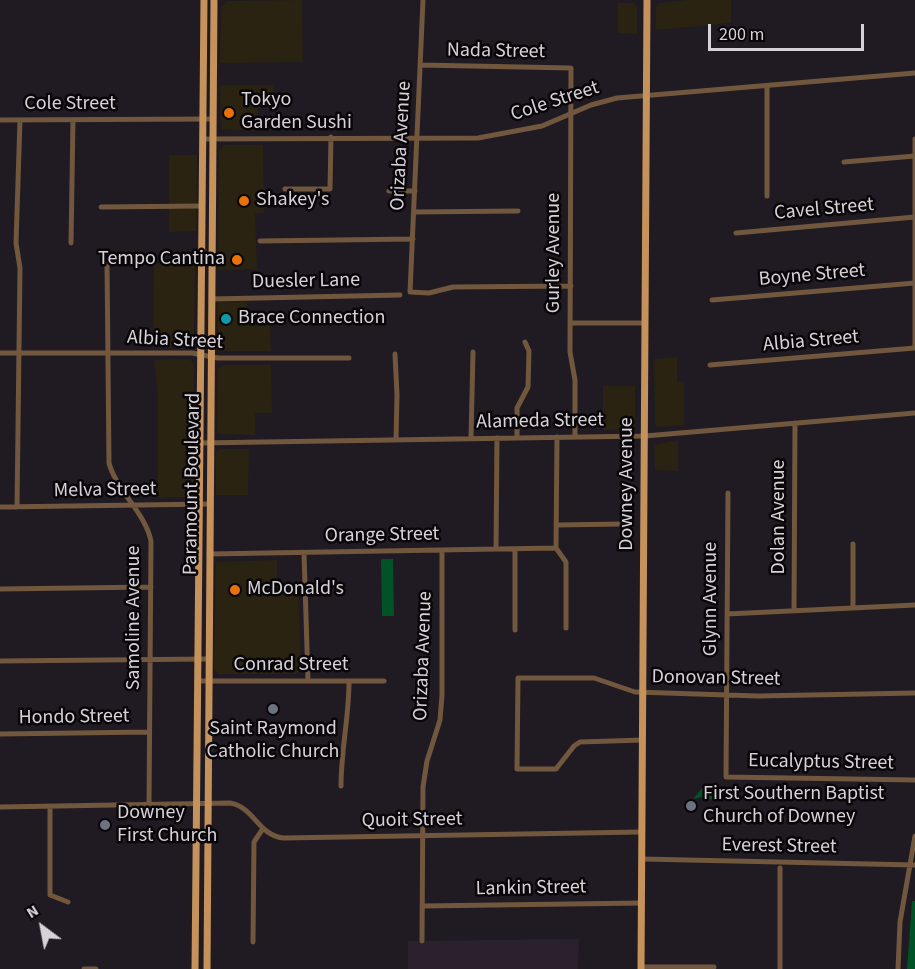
<!DOCTYPE html>
<style>
body{margin:0}
#map{position:relative;width:915px;height:969px;overflow:hidden;background:#201a22;font-family:"Source Sans 3",sans-serif}
canvas{display:block}
.north{position:absolute;left:12px;top:897px;width:60px;height:60px;-webkit-text-stroke:4px #090609;paint-order:stroke;rotate:328deg;font-size:16px;font-weight:700;line-height:24px;text-align:center;color:#d7d2d8}
.north::after{content:'';display:block;margin:auto;width:21px;height:27px;background:#d7d2d8;clip-path:polygon(50% 0,100% 100%,50% 72%,0 100%)}
.scale{position:absolute;left:708px;top:24px;width:156px;height:27px;box-sizing:border-box;border:3px solid #d7d2d8;border-top:0;padding-left:8px;font-size:18px;line-height:21px;white-space:nowrap;color:#d7d2d8;-webkit-text-stroke:4px #090609;paint-order:stroke}
</style>
<div id="map">
<canvas width="915" height="969"></canvas>
<div class="north">N</div>
<div class="scale">200 m</div>
</div>
<script>
const c = document.querySelector('canvas').getContext('2d');
c.lineJoin = 'round';
function paint(path, color) { c.fillStyle = color; c.fill(path, 'evenodd'); }
function strokePath(path, color, width, dash) { c.strokeStyle = color; c.lineWidth = width; c.lineCap = dash ? 'butt' : 'round'; c.setLineDash(dash || []); c.stroke(path); }
function label(font, color, halo, rows, align = 'center') {
  c.font = font + ' "Source Sans 3",sans-serif'; c.lineWidth = 5; c.setLineDash([]); c.textBaseline = 'middle'; c.strokeStyle = halo; c.fillStyle = color; for (const [text, x, y, turn = 0] of rows) {
    c.save(); c.translate(x, y); c.rotate((+turn || 0) * Math.PI / 180); c.textAlign = isNaN(turn) ? turn : align; if (halo) c.strokeText(text, 0, 0); c.fillText(text, 0, 0); c.restore();
  }
}
const commercial = new Path2D(`
 M302 0 303 62 220 63 221 7 227 1Z
 M687 0H731V23L656 30V7L660 3Z
 M618 3H634L637 7V34L618 33Z
 M220 85H273V107L258 108 259 131 221 129Z
 M224 145H263L264 213 255 214 257 269 218 270 219 151Z
 M169 155H197L196 231 169 232Z
 M195 262 194 343 192 346 153 347 154 264Z
 M218 302H247V326H270L271 351H218Z
 M677 357V382L684 381V425L657 427 655 424 654 359Z
 M190 359 194 364 193 493 189 497 158 498V393L154 360Z
 M224 365H271L272 413H255V435L217 434 218 369Z
 M603 386H635V426L633 429 603 430Z
 M678 440V471L655 470 654 445Z
 M220 449H249L248 495H216V452Z
 M277 560V582H298L301 670 296 674H218L214 669 216 562Z`);
const built = new Path2D(`
 M579 939 578 969H408V941Z`);
const green = new Path2D(`
 M381 559H393L394 616H382Z
 M703 787 722 788 724 800 702 799V797L693 799Z
 M912 901H915V969H907Z`);
const minor = new Path2D(`
 M423 0 410 292 429 293 453 287 571 286
 M421 65 571 68 570 352 575 380V437
 M767 87V196
 M0 120 213 119
 M203 139 478 138 542 126 591 105 617 98 915 73
 M844 162 915 156
 M285 189H330L331 137
 M389 191H415
 M101 207 202 206
 M414 212 518 211
 M736 233 915 217
 M260 241 413 239
 M71 243 73 120
 M107 262 109 463C117 492 145 512 151 541L149 805
 M212 299 400 295
 M712 300 915 283
 M570 323H645
 M0 353H192L218 358H349
 M395 354 397 395 396 440
 M710 365 915 348V139
 M557 437 556 548 566 562V628
 M471 438 473 352
 M517 438V408L528 387 529 351 525 342
 M200 443 645 436 915 413
 M728 493 726 777 915 780
 M0 507 210 504
 M17 507 20 268 16 243 20 120
 M556 525 623 524
 M496 549 497 438
 M304 553 308 680
 M209 554 556 548
 M0 589 151 587
 M853 608V544
 M794 611 795 423
 M727 614 915 605
 M515 630V549
 M0 661 207 659
 M197 681H384
 M0 734 149 732
 M643 740 580 742 574 746 556 769H517L518 678H594L635 692 758 696 915 693
 M341 786C341 750 349 717 349 682
 M50 806V895L68 902
 M0 807 230 803C254 807 258 835 283 838L641 832
 M642 859 915 865
 M780 868V969
 M422 906 642 903
 M422 941 423 787 427 761 440 720 442 695V550
 M253 942 254 842 262 830
 M641 967H714
 M84 969H96
 M898 969 900 922 915 836`);
const major = new Path2D(`
 M195 969 204 0
 M207 969 214 0
 M641 969 647 0`);
const markers = [
 [229,113,6,"#e8710a"],
 [244,201,6,"#e8710a"],
 [237,260,6,"#e8710a"],
 [226,319,6,"#0f9aa8"],
 [235,590,6,"#e8710a"],
 [273,709,6,"#6b7280"],
 [691,806,6,"#6b7280"],
 [105,825,6,"#6b7280"]
];
const streetNames = [
 ["Nada Street",496,52,1],
 ["Cole Street",555,102,-18],
 ["Cole Street",70,105],
 ["Orizaba Avenue",402,146,-87],
 ["Cavel Street",824,210,-5],
 ["Gurley Avenue",555,253,-90],
 ["Boyne Street",812,276,-5],
 ["Duesler Lane",306,282,-1],
 ["Albia Street",175,341,3],
 ["Albia Street",811,342,-5],
 ["Alameda Street",540,422,-1],
 ["Paramount Boulevard",193,484,-89],
 ["Downey Avenue",628,484,-90],
 ["Melva Street",105,491,-1],
 ["Dolan Avenue",780,517,-90],
 ["Orange Street",382,536,-1],
 ["Glynn Avenue",712,599,-90],
 ["Samoline Avenue",135,618,-90],
 ["Orizaba Avenue",424,656,-88],
 ["Conrad Street",291,666],
 ["Donovan Street",716,679,1],
 ["Hondo Street",74,718,-1],
 ["Eucalyptus Street",821,763,1],
 ["Quoit Street",412,821,-1],
 ["Everest Street",779,847,1],
 ["Lankin Street",531,889,-1]
];
const poiNames = [
 ["Tokyo",241,101],
 ["Garden Sushi",241,124],
 ["Shakey's",256,201],
 ["Tempo Cantina",225,260,"right"],
 ["Brace Connection",238,319],
 ["McDonald's",247,590],
 ["Saint Raymond",273,730,"center"],
 ["Catholic Church",273,753,"center"],
 ["First Southern Baptist",703,795],
 ["Church of Downey",703,818],
 ["Downey",117,814],
 ["First Church",117,837]
];
paint(commercial, '#2a2312');
paint(built, '#2b212e');
paint(green, '#005327');
strokePath(minor, '#70573d', 5);
strokePath(major, '#c4925a', 7);
for (const [x, y, r, color] of markers) { const dot = new Path2D(); dot.arc(x, y, r, 0, 2 * Math.PI); c.fillStyle = color; c.fill(dot); strokePath(dot, '#090609', 2); }
label('20px', '#d7d2d8', '#090609', streetNames);
label('20px', '#d7d2d8', '#090609', poiNames, 'left');
</script>
